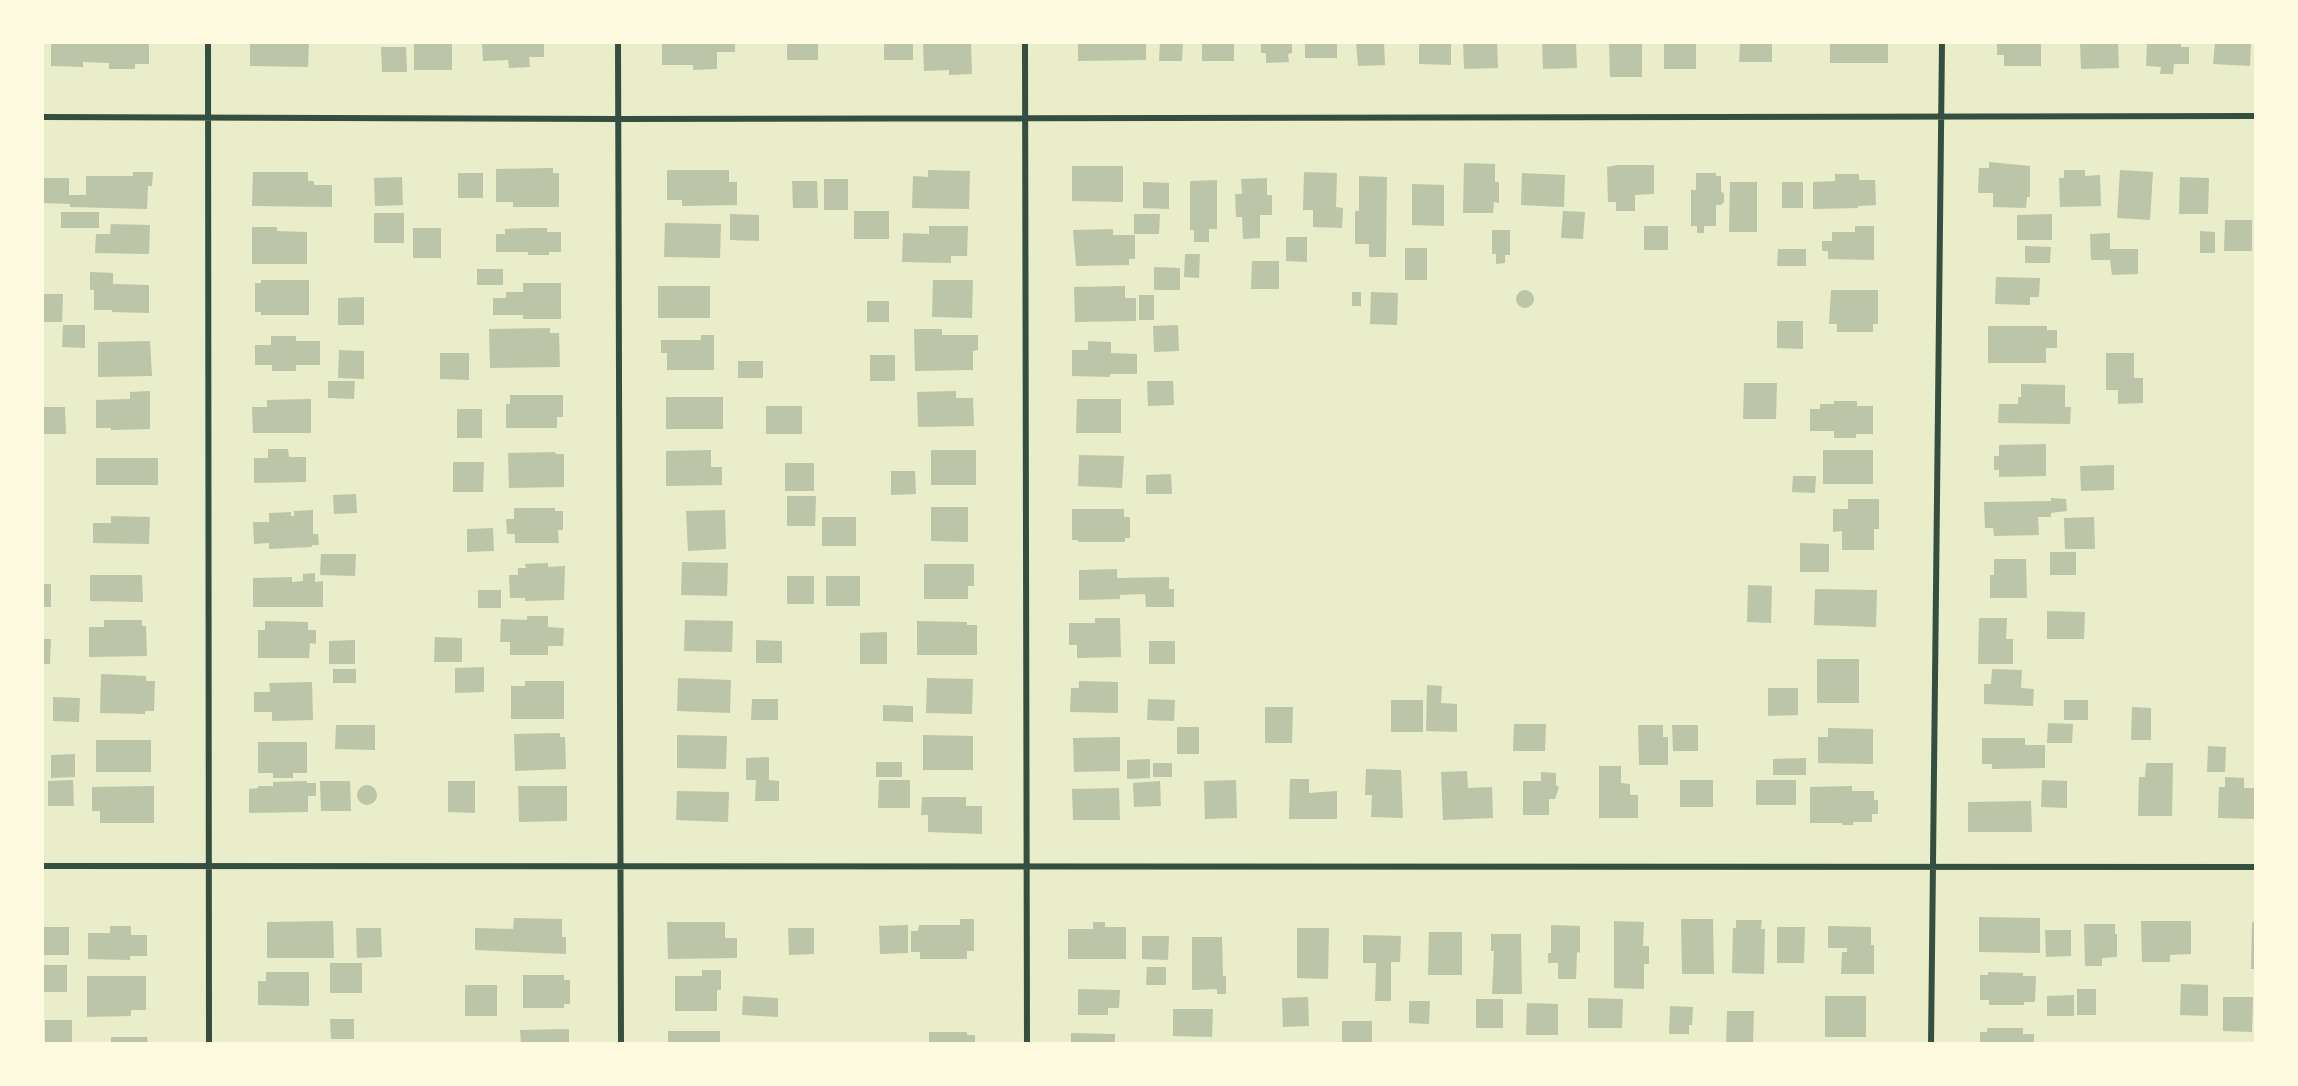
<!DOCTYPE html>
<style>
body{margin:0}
#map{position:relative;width:2298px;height:1086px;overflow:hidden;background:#e9edc9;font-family:"Work Sans",sans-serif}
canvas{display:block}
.frame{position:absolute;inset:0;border:44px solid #fefae0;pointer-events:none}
</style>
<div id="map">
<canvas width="2298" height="1086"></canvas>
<div class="frame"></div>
</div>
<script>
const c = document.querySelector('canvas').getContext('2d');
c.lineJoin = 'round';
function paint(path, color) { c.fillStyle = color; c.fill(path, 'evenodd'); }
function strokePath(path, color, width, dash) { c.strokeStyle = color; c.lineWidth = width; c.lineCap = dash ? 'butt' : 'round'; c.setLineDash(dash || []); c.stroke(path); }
const building = new Path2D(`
 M51 42H149V64H135V69H109V63L83 62V67L51 66Z
 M250 42H309L308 67 250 66Z
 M482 42H544V57H529L530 67 509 68 508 60 483 61Z
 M662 42H735V52H717V69L693 70V65H662Z
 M787 42H818V60H787Z
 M884 42H913V60H884Z
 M971 42 972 74 949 75V70L924 71 923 43Z
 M1078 42H1146V60L1078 61Z
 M1160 42H1183L1182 61H1159Z
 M1202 42H1234V61H1202Z
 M1261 42H1292V53L1288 54 1289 62 1266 63V53H1261Z
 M1305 42H1337V58H1305Z
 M1356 42H1384L1385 65 1358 66Z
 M1419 42H1451V65L1419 64Z
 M1463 42H1497L1498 68 1464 69Z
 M1542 42H1576L1577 68 1543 69Z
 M1609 42H1642V77H1610Z
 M1664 42H1696V69H1664Z
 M1740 42H1772V62H1739Z
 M1830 42H1888V63H1830Z
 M1997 42H2041V66H2004V55H1997Z
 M2080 42H2118L2119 68 2081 69Z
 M2147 42H2181V47H2189V64H2174L2173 74H2160L2161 67 2146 66Z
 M2215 42H2251L2250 66 2213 64Z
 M414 43H452V70H414Z
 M381 47H406L407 72H382Z
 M1989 162 2030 166V197H2027L2026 208 1993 207V193H1978L1979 168H1989Z
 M1464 163 1495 164V182H1499V203L1494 202 1493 213H1463Z
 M1617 165H1654V194L1635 195V211H1616V202H1608L1607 167Z
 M1072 166H1123V202L1072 201Z
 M553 168V173H559V207H513V202H496V169Z
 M667 170H729V182H737V205L682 206V200H667Z
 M928 170 970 171 969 209 912 208 913 176 928 177Z
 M2064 170H2085V176L2100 175 2101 206 2060 207 2059 178H2064Z
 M2120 170 2153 172 2150 220 2117 218Z
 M133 172H153L152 186H148L147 209 70 207V204L42 203V178H69V195H86V176H133Z
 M253 172H308V181H314V185H332V207L252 206Z
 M1304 172 1337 173 1336 207 1343 208 1342 228 1313 227V210H1303Z
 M458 173H483V198H458Z
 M1522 173 1565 175 1564 207 1521 205Z
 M1696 173H1716V176H1721V191L1724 194V202L1721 205H1716V226H1704V233H1697V226H1691V190H1696Z
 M1835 174H1859V180H1875L1876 205 1858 206V208L1813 209V182L1835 181Z
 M1359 176 1387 177 1386 257H1369V244H1355V211H1359Z
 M402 177 403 205 375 206 374 178Z
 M2180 177 2209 178 2208 214H2179Z
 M1267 178V195H1272V215H1260V238L1243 239 1242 217H1236L1235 194H1242L1241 179Z
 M824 179H848V210H824Z
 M1217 180V229H1209V242H1194V230H1190V181Z
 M792 181H817L818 208H793Z
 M1143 182 1169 183V209L1143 208Z
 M1730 182H1757V232H1729Z
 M1782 182H1803V208H1782Z
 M1412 184 1444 185V226L1412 225Z
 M854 211H889V239H854Z
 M1563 211 1585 212 1583 239 1561 238Z
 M61 212H99V228H61Z
 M374 213H404V243H374Z
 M730 214 759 215V241L730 240Z
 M1134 214H1160L1159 234H1134Z
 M2052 214V240H2017V215Z
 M2225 220H2252V251H2224Z
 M665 223 721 224 720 258 664 257Z
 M111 224 150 225 149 254 95 253 96 234H110Z
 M929 226H968L967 256H951V263L902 262 903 233 929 234Z
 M1644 226H1668V250H1644Z
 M1855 226H1874V260L1828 259V251H1822V241H1832V232H1855Z
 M252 227H277V231L307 232V264H252Z
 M413 228H441V258H413Z
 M528 228H547V232H561V252H549V255H528V252H496V234H505V229Z
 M1113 229V235H1135V259H1129V265L1076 266 1073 230Z
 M1492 230H1510V255H1505V263L1496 264V254H1492Z
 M2200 231 2215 232V253H2200Z
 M2110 233V249H2138V274L2112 275 2110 260H2091L2090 234Z
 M1286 237H1307V262L1286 261Z
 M2025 246 2051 247 2050 263H2025Z
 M1405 248H1427V280H1405Z
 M1778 249H1806V266H1777Z
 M1185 254H1200L1199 278 1184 277Z
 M1252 261H1279V289H1251Z
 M1154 267 1180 268V290H1154Z
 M477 269H503V285H477Z
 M90 272 113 273V284L149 285V313L112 312V310H94V290H90Z
 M1996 277 2040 278 2039 297H2030V305L1995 304Z
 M261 280H309V315H261V312H255V283H261Z
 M933 280H973L972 318 932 317Z
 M523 283H561V319H523V315H493V298H506V292H523Z
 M658 286H710V318H658Z
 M1125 286V298H1136V321L1075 322 1074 287Z
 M1831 290H1878V324H1873V332H1837V324H1829Z
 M1516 299a9 9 0 1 1 18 0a9 9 0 1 1-18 0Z
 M1352 292H1361V306H1352Z
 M1371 292 1398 293 1397 325 1370 324Z
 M42 294H63L62 322H42Z
 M1139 295H1154V320H1139Z
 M364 297V325H338V298Z
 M867 301H889V322H867Z
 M1777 321H1803V349L1777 348Z
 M63 325H85V348L62 347Z
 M1178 325 1179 351 1154 352 1153 326Z
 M1988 326H2047V330H2057V348H2046V363H1988Z
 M550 328V333H559L560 367 490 368 489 329Z
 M914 329H942V335H978V350L973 351V370L915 371Z
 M701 335H714V370H667V353H661V340H701Z
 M271 336H296V341H320V365H296V371H272V365H255V345H271Z
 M150 341 152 376 98 377V342Z
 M1088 341 1111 342V353L1137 354V374H1110V377L1072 376V350H1088Z
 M339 350 364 351V379L338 378Z
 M440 353H469V380L440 379Z
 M2106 353H2134V378H2143V403L2118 404V390H2106Z
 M870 355H895V381H870Z
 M738 361H763V378H738Z
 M328 381H355L354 399 328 398Z
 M1147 381H1173L1174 405 1148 406Z
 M1744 383H1777L1776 419H1743Z
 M2021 384 2065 385V407H2071L2070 424 1998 423 1999 404H2018V397H2021Z
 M150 391V429L111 430V428H96V400L130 399V392Z
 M956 391V398H973L974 426 918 427 917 392Z
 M510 395H563V417H557V428H506V404H510Z
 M666 397H723V429H666Z
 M311 399V433H253L252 407H267V400Z
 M1077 399H1121V433H1076Z
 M1834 401H1857V406H1873V434H1856V438H1834V431H1810V409H1820V404H1834Z
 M766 406H802V434H766Z
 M42 407H65L66 434H42Z
 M457 409H482V438H457Z
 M2046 444V476L1999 477V470H1994V456H1999V445Z
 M268 449H288L289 457H306V482L254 483V458H268Z
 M711 450V467H722V485L666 486V451Z
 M931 450H976V485H931Z
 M1823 450H1873V484H1823Z
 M555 452 556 454H564V487L509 488 508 453Z
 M1079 455 1124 456 1122 488 1078 486Z
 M96 458H158V485H96Z
 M453 462H484L483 492H453Z
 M785 463H814V491H785Z
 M2114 465V490L2081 491 2080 466Z
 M891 471H915L916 494 891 495Z
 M1171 474 1172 494H1146V475Z
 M1793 476H1816L1815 493 1792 492Z
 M356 494 357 513 334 514 333 495Z
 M787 496H816L815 526H787Z
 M2051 498 2066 499 2067 511 2051 513V517H2038L2039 535 1994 536 1993 528H1985L1984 502 2051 501Z
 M1848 499H1879V529H1874V550H1842V531L1833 532V509H1848Z
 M931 507H968V542L931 541Z
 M514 508H555V511H563V530H558L559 543H515V534H507L506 519H514Z
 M1072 509H1124V517H1130V538H1125V542H1078V540H1072Z
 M313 510V534H318L319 545H312V547L269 549V543L254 544 253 522H269V513L291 512V516H294V511Z
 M725 510 726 549 688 551 686 511Z
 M111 516 150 517 149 544 93 543V523H111Z
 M822 517H856V546H822Z
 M2094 517 2095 549H2065L2064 518Z
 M493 528 494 551 467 552V529Z
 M1800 543 1829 544V572H1800Z
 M2050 552H2076V575H2050Z
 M321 554H356L355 576 320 575Z
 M1994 559H2026L2027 598H1990V575H1994Z
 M682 562 728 563 727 596 681 595Z
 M548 563V567L565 566 564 600 525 601V598H510L509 575H518V568H526L525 564Z
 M924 564H974V586H968V599H924Z
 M1117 569V578L1169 577V589H1174V607H1146L1145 594 1120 595V599L1079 600V570Z
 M315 573V582L323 581V607H253V578L292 577V582L303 581V574Z
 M90 575H142L143 602 90 601Z
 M787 576H814V604H787Z
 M826 576H860V606H826Z
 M42 584H51V607H42Z
 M1748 585 1772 586 1771 623 1747 622Z
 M1815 589 1877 590 1876 627 1814 625Z
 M478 590H501V608H478Z
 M2047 611 2085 612 2084 639H2047Z
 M527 616H548V627L564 628 563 646H548V655H510V642H500L501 619 527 620Z
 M1095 618H1120L1121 657 1077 658V645H1069V623H1095Z
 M1979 618H2007L2006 639H2013V664H1978Z
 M104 620H142V626H146L147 656 89 657V627H104Z
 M685 620 733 621 732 652 684 651Z
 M265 621 308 622V630H316V644L310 643 309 658H258V630H265Z
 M917 621 967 622V625H977V655H917Z
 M887 632V664H860V633Z
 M435 637 462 638V662H434Z
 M42 639H51L50 664H42Z
 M355 640V664H329V641Z
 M756 640 782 641V663H756Z
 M1149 641H1175V664H1149Z
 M1817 659H1859V703H1817Z
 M484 667V692L455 693V668Z
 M333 669H356V683H333Z
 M1992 669 2022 670 2021 688 2034 689 2033 706 1984 704V684H1991Z
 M101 674 146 676V681H155L154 711H145V714L100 713Z
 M678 678 731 680 730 713 677 711Z
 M927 678 973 679 972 714 926 713Z
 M525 681H564V719H511V686H525Z
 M1079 681 1118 682V713L1070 712 1071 688H1079Z
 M312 682 313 720 272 721V712H254V692H270L269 683Z
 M1427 685 1442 686 1441 703 1457 704V732L1426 731Z
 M1768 688H1798V715L1768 716Z
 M53 697 80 698 79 722 53 721Z
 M752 699H778V720H751Z
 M1148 699 1175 700 1174 721 1147 720Z
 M1391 700H1423V732H1391Z
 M2064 700H2088V720H2064Z
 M883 705 913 706V722L883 721Z
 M1265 707H1293L1292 743H1265Z
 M2132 707 2151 708V740H2131Z
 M2048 723 2073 724 2072 743H2047Z
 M1514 724H1546L1545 751H1513Z
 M336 725H375V750L335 749Z
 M1638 725H1663V737H1668V765H1639Z
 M1672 725H1698V751H1673Z
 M1177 727H1199V754H1177Z
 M1828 728 1873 729V764L1818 763V737H1828Z
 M560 733V737H565L566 769 515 771 514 734Z
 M677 735 727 736 726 769 677 768Z
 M923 735 973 736V770H923Z
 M1120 737V771L1074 772 1073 738Z
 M1982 738H2025V745H2045V768L1992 769V764H1982Z
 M96 740H151V772H96Z
 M258 742H307V773H293V778H273V773H258Z
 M2208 746 2226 747 2225 772H2207Z
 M75 754V777L51 778V755Z
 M769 757V780L779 781V801H755L756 780H746V758Z
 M1806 758V775H1773V759Z
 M1150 759V778L1127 779V760Z
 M876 762H902V777H876Z
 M1153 763H1172V777H1153Z
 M2146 763H2173L2172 816H2138L2139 777H2145Z
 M1599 766H1621V783L1630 784V795H1638V818H1599Z
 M1366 769 1401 770 1403 818 1371 817 1372 795H1365Z
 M1467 771 1468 788 1492 787 1493 818 1443 820 1441 772Z
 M1541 772 1556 773V785L1559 787 1555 799H1549V815H1523V781H1541Z
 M2225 777 2244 778V788H2256V819L2218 818 2219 787H2225Z
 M1290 779H1309V793L1337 791V819H1289Z
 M73 780 74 806H48V781Z
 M879 780H910V808H878Z
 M1236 780 1237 818 1205 819 1204 781Z
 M1680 780H1713V807H1680Z
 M1756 780H1796V805H1756Z
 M2042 780 2067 781V808L2041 807Z
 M307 781V783H316V796H308V812L249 813V789L258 788V786H273V782Z
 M320 781H350L351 811H321Z
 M448 781H475V813L448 812Z
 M1160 781 1161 806 1134 807 1133 783Z
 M357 795a10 10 0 1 1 20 0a10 10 0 1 1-20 0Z
 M154 786V823H100V811H92V787Z
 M518 786H567V821L519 822Z
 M1852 786V791H1874V800H1878V814H1872V822H1853V825H1842V823H1810V787Z
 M1119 788 1120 820H1073L1072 789Z
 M677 791 729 792 728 822 676 820Z
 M922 797H966V806H982V834L928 832V815H921Z
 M2031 801 2032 832H1968V802Z
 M1979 917 2040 918V953L1979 952Z
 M514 918 562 919V937H566V954L475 950V928L513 929Z
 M960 919H974V951H967V959H920V952H911V931H918L919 925H960Z
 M1681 919H1713L1714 974H1682Z
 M1736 920H1762L1761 929H1765L1764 974 1732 973 1733 928H1736Z
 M333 921 334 958H267V922Z
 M1614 921 1644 922 1643 946H1649V964H1644V989L1614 988Z
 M2141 921H2191V954L2170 955V962H2142Z
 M667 922H725V938H737V958L668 959Z
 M1093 922H1105V927H1126V959H1068V929H1093Z
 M2252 922H2256V969H2251Z
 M2084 924H2115V934H2117V957L2102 958V966H2085Z
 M908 925V953L880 954 879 926Z
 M1551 925 1580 926V953L1577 952 1576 979H1558V963H1548V953H1551Z
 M110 926H131V935H147V956H130V960L88 959V933H110Z
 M1828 926 1871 927V945H1874V974H1841L1842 952H1847V948H1828Z
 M44 927H69V955H44Z
 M1777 927H1805L1804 963H1777Z
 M356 928H381L382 957 357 958Z
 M788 928H814V954L789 955Z
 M1297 928H1329L1328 979 1297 978Z
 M2045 930H2071V956L2046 957Z
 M1429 932H1462V975H1428Z
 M1491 934H1521L1522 994H1492L1494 951H1491Z
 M1363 935 1401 936 1400 962H1391V1001H1375L1376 963H1363Z
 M1142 936H1169L1168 960 1142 959Z
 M1192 937H1222L1223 976H1226V994H1217V989L1192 990Z
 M330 963H362V993H330Z
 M42 965H67V992H42Z
 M1147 967H1166V985H1146Z
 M702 970H721V990H717V1011H675V976H702Z
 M266 972H309V1006L258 1005V981H266Z
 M1988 972 2023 973V976H2036L2035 1002H2024V1005H1989V1000H1980V975H1988Z
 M523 975H564V980H570V1004H564V1008H523Z
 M87 976H146V1010H131V1016L87 1017Z
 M2181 984 2208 985V1016L2180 1015Z
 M465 985H497V1016H465Z
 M1078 989 1120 990 1119 1008H1108V1015H1078Z
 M2077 989H2096V1015H2077Z
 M2074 995V1016H2047V996Z
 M743 996 778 998V1017L742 1015Z
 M1825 996H1866V1037H1825Z
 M1308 997 1309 1026 1283 1027 1282 998Z
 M2223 997H2253L2252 1032 2223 1031Z
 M1588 998 1623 999 1622 1028H1588Z
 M1476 999H1503V1028H1476Z
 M1409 1001H1430L1429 1024 1409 1023Z
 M1527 1003 1558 1004V1035H1526Z
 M1670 1006 1693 1007 1692 1025H1689V1034H1669Z
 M1173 1009H1213L1212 1037 1173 1036Z
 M1727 1011H1754L1753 1044H1726Z
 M330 1019H354V1039H331Z
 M45 1020H72V1044H45Z
 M1342 1021H1372V1044H1342Z
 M1987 1028H2023V1034H2034V1044H1980V1032H1987Z
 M569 1029V1044H521L520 1030Z
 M668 1031H720V1044H668Z
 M929 1032H967V1035H975V1044H929Z
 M1071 1033 1115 1034V1044H1071Z
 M111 1037H147L148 1044H111Z
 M258 1042H310V1044H258Z`);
const minor = new Path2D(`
 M208 42 209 1044
 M618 42 621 1044
 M1025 42 1027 1044
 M42 117 618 119 2256 116
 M42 866 2256 867
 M1931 1044 1942 42`);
paint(building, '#bcc5a7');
strokePath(minor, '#344e41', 6);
</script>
